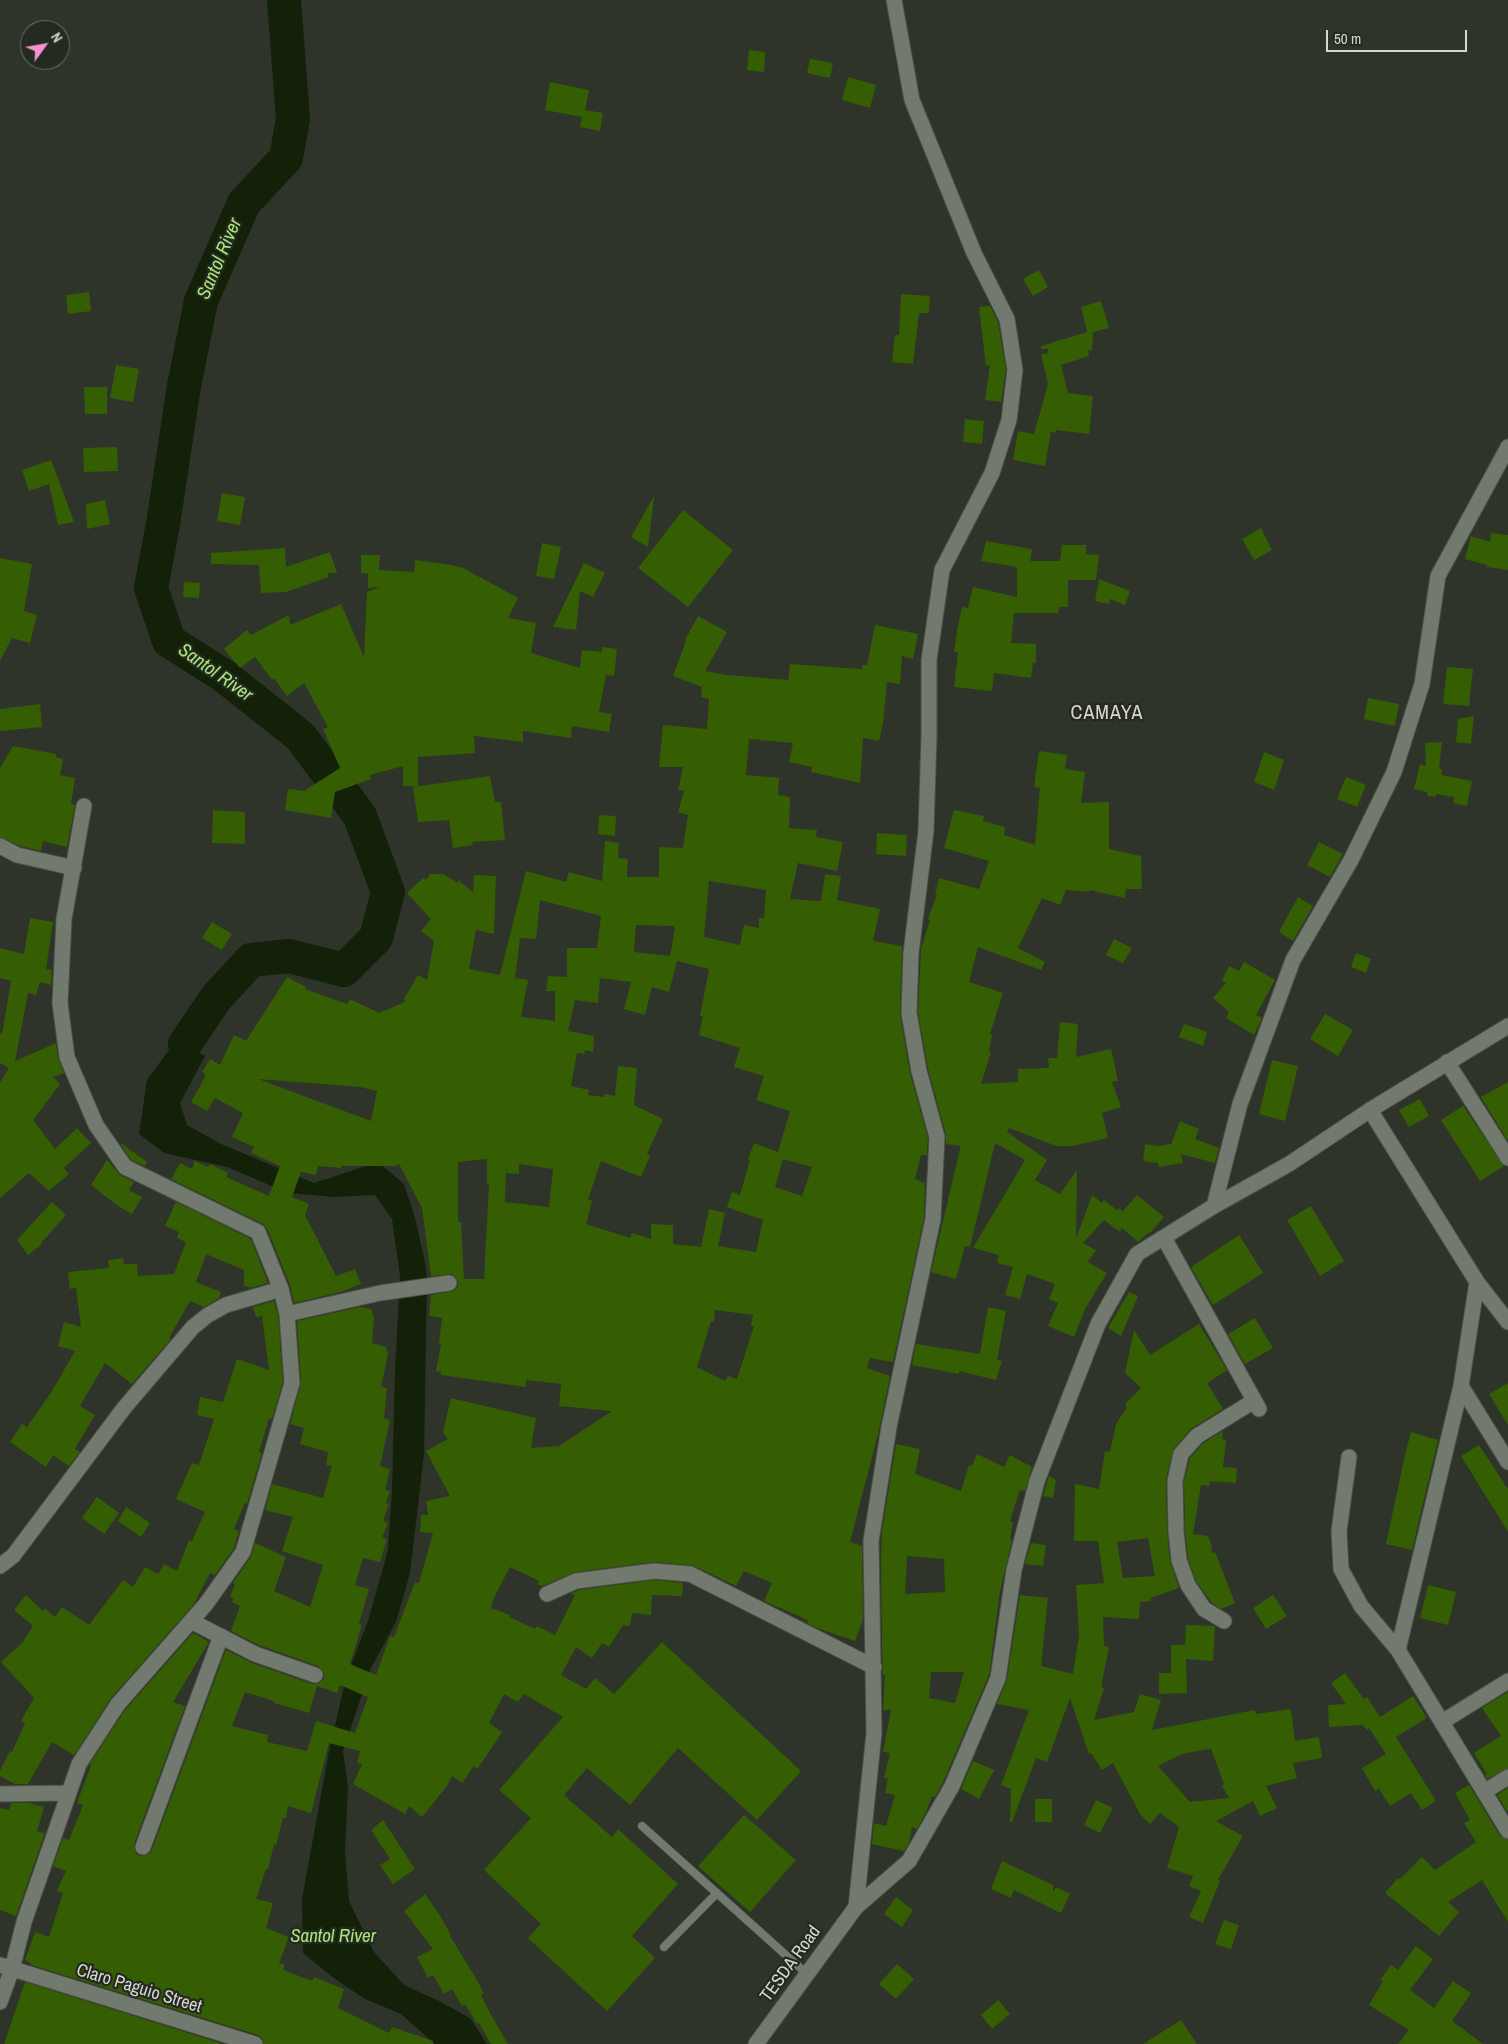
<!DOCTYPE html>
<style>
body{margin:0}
#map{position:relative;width:1508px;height:2044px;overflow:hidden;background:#2f342b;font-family:"Archivo Narrow",sans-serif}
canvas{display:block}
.north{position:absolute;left:20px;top:20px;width:50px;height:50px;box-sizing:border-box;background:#252a21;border:1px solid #6b7067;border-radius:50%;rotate:58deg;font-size:14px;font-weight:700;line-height:20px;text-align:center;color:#d4d8d1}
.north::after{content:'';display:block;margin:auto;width:18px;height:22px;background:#f690d0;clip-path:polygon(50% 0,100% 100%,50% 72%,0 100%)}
.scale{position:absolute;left:1326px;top:30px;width:141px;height:22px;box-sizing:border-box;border:2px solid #d4d8d1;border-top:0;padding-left:6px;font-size:15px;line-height:18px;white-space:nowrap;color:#d4d8d1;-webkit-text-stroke:4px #252a21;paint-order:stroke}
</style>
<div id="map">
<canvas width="1508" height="2044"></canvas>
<div class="north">N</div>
<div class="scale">50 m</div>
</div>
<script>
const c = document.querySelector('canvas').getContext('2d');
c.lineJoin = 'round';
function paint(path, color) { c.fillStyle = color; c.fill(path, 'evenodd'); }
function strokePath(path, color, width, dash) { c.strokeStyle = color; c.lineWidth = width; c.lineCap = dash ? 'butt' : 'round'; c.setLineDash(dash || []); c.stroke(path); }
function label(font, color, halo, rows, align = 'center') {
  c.font = font + ' "Archivo Narrow",sans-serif'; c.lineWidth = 4.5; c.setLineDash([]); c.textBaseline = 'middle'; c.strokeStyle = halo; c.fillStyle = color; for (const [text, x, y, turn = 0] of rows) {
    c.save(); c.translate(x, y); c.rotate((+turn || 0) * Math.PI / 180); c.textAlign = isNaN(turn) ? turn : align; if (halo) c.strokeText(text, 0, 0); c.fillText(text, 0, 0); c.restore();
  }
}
const water = new Path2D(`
 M177 1039 205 1056 180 1103 187 1125 221 1144 314 1183 378 1162 404 1184 415 1218 425 1262 427 1278 424 1454 410 1573 396 1622 371 1668 343 1751 348 1787 345 1851 349 1901 374 1952 404 1985 441 2002 470 2018 487 2044H435L401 2014 365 1999 335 1979 303 1953 302 1899 329 1751 346 1678 368 1621 388 1550 392 1491 395 1371 400 1276 392 1219 375 1195 333 1197 288 1193 227 1167 164 1153 139 1134 147 1080Z`);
const river = new Path2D(`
 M185 1044 216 998 251 960 289 956 344 970 376 938 388 892 360 816 300 736 224 676 169 641 151 588 163 524 184 386 201 301 244 203 286 158 293 119 284 0`);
const building = new Path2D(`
 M749 50 765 52 764 72 747 70Z
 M810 59 833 63 830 78 807 73Z
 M848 77 876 85 870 108 842 100Z
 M550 82 589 90 585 110 603 113 600 131 580 127 582 117 545 110Z
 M1039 270 1048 287 1033 296 1023 279Z
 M89 292 91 311 68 314 66 295Z
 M901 294 930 296 929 313H919L913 364 892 362 895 335H899Z
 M1101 301 1109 328 1093 332 1092 350H1088L1089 356 1061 365 1068 393 1093 396 1089 434 1056 430 1055 433 1051 432 1045 466 1013 460 1018 431 1034 434 1048 384 1041 354 1049 353 1048 349H1041V346L1087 332 1081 307Z
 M990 306 998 322 1006 370 1001 402 985 400 990 365 986 366 979 307Z
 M116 365 139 369 133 402 110 398Z
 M84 387H107V414H85Z
 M965 419 984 421 982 444 963 442Z
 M117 447 118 471 84 472 83 448Z
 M51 460 59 481 74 522 58 525 49 484 29 491 22 470Z
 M222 493 245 497 240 525 217 521Z
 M654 496V497L648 547 631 537Z
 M105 500 110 524 87 529 86 504Z
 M683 510 733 550 688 607 638 568Z
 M1261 528 1272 550 1254 560 1242 539Z
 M1491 533 1508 535V570L1487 567V565L1465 559 1471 536 1490 542Z
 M986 541 1032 549 1030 561H1060L1062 545H1086V554L1099 555 1096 580H1068V607H1059L1058 613H1014L1011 643 1036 644V663H1033L1031 678 994 673 992 691 954 687 958 652H954L958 625 962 607 968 608 973 587 1017 597V567L981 561Z
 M542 543 561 547 554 579 536 576Z
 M285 548 286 567 330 552 337 573H327L329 577 286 592 261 593 259 565 211 564V553Z
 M361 555H380L379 570 414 572 415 560 452 565 463 568 518 598 508 618 536 623 531 653 580 668 582 650 602 652V647L617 649 614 676 606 675 599 712 612 714 609 732 572 726 571 738 523 731V742L474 736 475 753 418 757V786H403V766L370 775 371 779 335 792 331 818 285 810 288 789 304 791 340 768 323 729 328 727 304 683 287 696 274 678 272 680 255 657 240 668 224 649 247 630 251 635 289 615 290 625 341 604 364 657 367 592 380 587 368 588V574L361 573Z
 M0 558 32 564 24 611 37 615 30 643 12 638 0 661Z
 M584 563 605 573 593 597 580 591 576 630 553 627Z
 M1099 579 1130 591 1125 605 1110 599 1109 604 1095 601Z
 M184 582 200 583 199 598 183 597Z
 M698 616 727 632 705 671 727 675 788 680 790 664 862 669V665H867L875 625 918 634 913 659 902 656 900 684 887 682 883 723 879 741 863 738 860 783 811 772 812 767 789 762 793 743 749 739 746 775 779 778 778 795 790 797 789 828 817 830 816 837 843 842 837 871 798 863 790 899 821 901 825 874 841 876 837 900 880 909 873 941 902 946 900 1014 910 1073 928 1138 927 1155H921L915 1179 925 1183 924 1218 893 1362 870 1358 867 1368 890 1376 879 1430 850 1542 862 1546 863 1619 855 1641 817 1628 807 1623 808 1620 764 1601 772 1583 744 1571 736 1586 694 1566 655 1562 575 1572 542 1586 538 1585 539 1581 510 1567 494 1598 491 1608 510 1615 509 1617 535 1629 537 1626 555 1635 575 1595 570 1594 579 1590 654 1580 683 1583 682 1596 652 1595 651 1615 632 1613 630 1626 623 1625 609 1647 602 1643 592 1658 576 1647 561 1675 586 1689 595 1678 614 1694 662 1642 801 1771 757 1820 678 1748 630 1805 587 1768 564 1795 612 1837 618 1829 678 1884 632 1936 655 1958 607 2011 528 1938 541 1924 484 1870 531 1818 499 1790 563 1717 524 1694 518 1702 504 1694 489 1723 502 1732 483 1761 477 1769 474 1766 462 1783 452 1776 447 1786 422 1817 409 1806 405 1814 353 1784 362 1764 357 1763 360 1751 329 1743 311 1813 288 1806 286 1818H283L276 1845 274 1844 268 1869H266L256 1899 273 1903 266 1928 289 1937 279 1963 285 1965 283 1970 312 1981 314 1977 344 1989 338 2008 389 2033 392 2027 433 2041V2044H264L262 2038 258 2035 31 1965V1963L25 1960 35 1932 49 1937 63 1893 57 1891 66 1871 53 1866 63 1838 69 1840 83 1805 77 1803 91 1765 90 1764 125 1710 193 1633 209 1642 173 1702 185 1706 134 1844 136 1853 140 1856 149 1854 152 1850 226 1650 252 1663 312 1684H317L324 1679V1673L318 1666 259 1645 231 1631 240 1606 232 1602 234 1598 230 1597 235 1584 233 1583 251 1557 255 1543 286 1557 274 1591 310 1607 323 1565 282 1551 293 1517 265 1510 272 1484 323 1498 332 1466 326 1465 328 1452 300 1444 304 1428 290 1424 301 1383 297 1321 360 1307 371 1309 374 1318 372 1343 386 1347 388 1354 381 1387 387 1388 384 1418 390 1420 380 1466 390 1469 385 1490 390 1491 386 1503 389 1504 383 1521 388 1523 382 1538 387 1539 380 1562 363 1558 355 1585 369 1589 359 1624 362 1625 350 1664 376 1675 390 1636 394 1637 415 1582 419 1583 433 1533 420 1532 421 1515H428L426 1501 450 1496 426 1451 448 1439 443 1432 451 1398 536 1418 531 1448 559 1446 612 1411 559 1406 561 1384 526 1380V1387L441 1375V1372L436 1371 441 1344H439L442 1318 429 1316 431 1295 454 1291 458 1286V1281L452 1274 431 1276 422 1208 399 1164 395 1166H341V1168L318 1166 316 1175 301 1172 292 1197 309 1204 305 1215 336 1276 355 1269 361 1284 341 1292 294 1303 290 1285 267 1228 263 1224 171 1179 180 1163 192 1169 195 1161 208 1167 210 1164 228 1173 226 1177 269 1196 280 1166 251 1153 254 1147 232 1137 243 1113 215 1098 207 1111 191 1102 206 1075 202 1072 210 1059 220 1065 234 1035 246 1041 287 977 306 987 305 989 347 1004 350 999 379 1013 405 1002 404 999 418 975 427 980 434 941 421 931 431 919 407 893 423 878 426 880 430 874H443L458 883V880L473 892 474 875 496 876 494 934 476 930 469 969 500 975 526 871 566 882 569 872 602 881 605 841 619 843 618 858 628 859 627 877H659V847L683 848 688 815 678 812 684 791 678 790 683 767H659L663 725 707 729 709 699 701 697 702 687 673 676 686 641 685 640ZM709 881 766 890 764 918H759V928L744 925 740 945 704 937ZM540 900 601 916 597 948H567V977L548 976 546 991H555V1021L521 1017 528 980 515 978 520 938 536 939ZM636 925 673 926 675 928 670 956 634 952ZM677 961 709 969 700 1016H703L699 1035 740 1048 734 1067 764 1076 756 1100 790 1111 778 1152 754 1143 748 1159 750 1160 740 1195 732 1192 727 1207 763 1220 756 1252 718 1246 725 1213 709 1209 701 1247 673 1244V1225L651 1224V1239L632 1233 630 1238 586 1224 592 1201 588 1199 601 1161 641 1177 650 1156 647 1154 663 1119 634 1105 637 1068 618 1066 615 1096 605 1094 604 1097 588 1095 589 1090 571 1086 577 1053 584 1054 585 1050 593 1052 594 1036 568 1031 575 1000 598 1003 600 978 631 982 624 1009 645 1015 652 987 669 992ZM258 1079 360 1087 377 1091 371 1121ZM487 1159V1184H489L484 1279H464L461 1222H458V1162ZM783 1159 812 1167 802 1196 775 1187ZM519 1164 553 1169 549 1207 505 1202 506 1173 519 1174ZM715 1310 753 1315 751 1326H754L737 1379 728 1376 725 1381 697 1367 711 1321 714 1322ZM340 1685 368 1697 355 1733 316 1721 307 1751 267 1742 268 1735 232 1726 245 1692 274 1701V1703L309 1713 317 1686 337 1693Z
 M1447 667 1473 669 1469 706 1443 704Z
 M1368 698 1399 704 1395 726 1364 719Z
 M40 704 42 727 0 731V709Z
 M1474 716 1471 744 1456 742 1458 719Z
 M1442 742 1439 769H1442L1441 775 1472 781 1467 806 1453 803 1454 797 1436 794V797L1428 796 1427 792 1414 789 1420 764 1426 766 1425 743Z
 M13 746 56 754V757L63 759 60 775 75 778 71 804 75 805 67 847 43 841 41 851 20 846 0 837V768Z
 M1039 751 1067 755 1065 769 1085 772 1081 803 1109 802V849L1141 856 1142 889H1126L1125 898 1089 890V892L1066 890 1060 905 1042 898 1018 948 1045 962 1041 970 978 947 969 982 1003 993 990 1034 992 1035 989 1051 991 1052 981 1084 1018 1082V1069L1049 1068 1048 1058H1057L1060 1022 1078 1024 1076 1057 1111 1049 1118 1081 1112 1082 1121 1107 1102 1113 1108 1138 1072 1146H1056L1009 1128 1007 1132 1047 1160 1035 1180 1060 1194 1077 1170 1076 1239 1092 1195 1102 1203 1104 1200 1117 1210 1119 1208 1123 1211 1137 1195 1164 1217 1150 1233 1149 1232 1138 1242 1122 1228 1120 1232 1104 1220 1083 1243 1096 1250 1088 1262 1107 1273 1085 1309 1074 1337 1048 1326 1058 1303 1049 1299 1055 1284 1027 1274 1020 1299 1005 1295 1013 1267 997 1263 999 1255 973 1248 1025 1160 995 1143 970 1247 965 1246 956 1279 931 1272 960 1149V1146L946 1144V1135L928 1069 918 1012 921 949 930 920 928 919 937 895 935 894 939 878 979 889 989 861 944 848 954 810 984 816 983 821 1005 827 1004 835 1035 845 1040 788 1034 787Z
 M1264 752 1284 760 1274 790 1254 782Z
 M490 776 495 802H501L505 840 472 842 473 845 453 848 449 820 418 822 413 787Z
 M1346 777 1366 785 1357 807 1337 799Z
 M213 810 245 812V844L212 843Z
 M599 815 616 816 615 836 598 834Z
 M877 833 907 835 906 856 876 854Z
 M1319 842 1343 854 1330 877 1307 865Z
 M1298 897 1313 906 1293 941 1279 932Z
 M30 918 53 922 46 969 52 970 51 985 40 982 36 995 28 993 15 1061 56 1043 58 1058 64 1073 53 1077 60 1084 33 1120 55 1149 77 1128 91 1143 64 1168 69 1174 49 1191 29 1173 0 1198V1083L9 1068 0 1063V1033L2 1034 11 981 0 978V948L24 954Z
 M212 922 232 934 222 950 202 938Z
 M1114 939 1132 948 1123 963 1106 955Z
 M1356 953 1371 959 1366 973 1351 967Z
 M1244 962 1275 980 1256 1015 1262 1018 1254 1035 1226 1018 1229 1012 1213 998 1226 983 1222 980 1229 966 1239 971Z
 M1325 1014 1353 1030 1338 1056 1310 1039Z
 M1184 1024 1207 1032 1203 1046 1179 1037Z
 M1272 1060 1298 1066 1285 1121 1259 1114Z
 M1508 1082V1141L1481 1097Z
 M1420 1099 1429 1116 1409 1127 1399 1110Z
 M1463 1106 1504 1166 1480 1181 1441 1120Z
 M1180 1121 1199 1129 1195 1139 1219 1148 1215 1163 1181 1154 1183 1163 1159 1167 1158 1163 1143 1161 1145 1144 1158 1146 1171 1144Z
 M122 1144 147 1162 145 1166 131 1160 121 1145Z
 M107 1160 120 1175 134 1182 129 1190 142 1197 132 1214 118 1206 91 1185Z
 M52 1202 66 1215 41 1243 42 1244 28 1255 17 1240Z
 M176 1202 251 1239 268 1283 250 1288 249 1287 244 1286V1270L206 1254 196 1282 221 1292 219 1298 204 1307 190 1301 169 1338 171 1339 132 1384 105 1363 80 1406 95 1415 75 1449 80 1452 69 1466 53 1455 46 1467 10 1442 22 1424 27 1427 52 1391 75 1351 58 1346 64 1322 81 1327 76 1288 70 1289 68 1272 109 1268 108 1260 123 1258 124 1264H137L138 1276 174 1274 186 1242 177 1238 179 1232 165 1226Z
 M1311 1206 1344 1261 1320 1276 1287 1220Z
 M1239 1235 1263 1273 1213 1305 1191 1267Z
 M1129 1292 1138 1296 1121 1336 1108 1328Z
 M274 1301 278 1315 283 1382 272 1419 269 1418 259 1452 262 1453 247 1504 245 1503 234 1529 239 1531 234 1548 215 1575 210 1573 194 1604 111 1698 74 1755 52 1742 28 1784H15L0 1776V1771L10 1751 12 1752 25 1723 21 1721 34 1698 1 1662 22 1643 33 1626 14 1610 26 1595 43 1611 45 1608 55 1617 62 1607 89 1625 123 1580 133 1587 145 1567 158 1574 164 1564 177 1571 189 1540 192 1541 205 1512 176 1499 192 1463 199 1465 214 1419 197 1415 200 1397 223 1402 237 1359 269 1370 262 1316 256 1317 253 1307Z
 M988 1307 1006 1311 997 1360 1002 1361 996 1380 959 1371V1374L912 1365 916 1344 980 1354Z
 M1255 1318 1273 1348 1245 1364 1228 1334Z
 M1199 1324 1227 1370 1207 1383 1223 1409 1192 1428 1174 1448 1166 1479 1167 1531 1170 1561 1179 1588 1150 1598 1151 1601 1140 1602 1139 1619 1103 1617 1104 1646 1109 1647 1101 1687 1104 1688 1094 1720 1134 1712 1140 1694 1161 1700 1152 1730 1255 1710 1256 1714 1291 1709 1295 1741 1319 1737 1322 1758 1293 1763 1297 1778 1266 1786 1277 1808 1260 1816 1253 1801 1216 1821 1243 1836 1218 1880 1220 1881 1203 1923 1189 1917 1201 1891 1189 1886 1193 1876 1167 1868 1179 1827 1160 1813 1150 1824 1140 1814 1113 1763 1102 1770 1091 1753 1089 1754 1070 1698 1047 1762 1036 1758 1012 1822H1010L1011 1789 1001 1785 1029 1710 997 1704 1007 1679 1020 1595 1048 1598 1041 1666 1073 1674 1079 1635 1076 1585 1104 1583 1098 1541H1074L1075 1484 1099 1489 1105 1451 1110 1452 1116 1424 1127 1407 1125 1404 1141 1388 1125 1373 1134 1330 1150 1355ZM1148 1538 1155 1576 1123 1578 1117 1542ZM1209 1749H1211L1224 1784 1222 1786 1229 1798 1190 1802 1158 1766 1182 1754Z
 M1508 1383V1425L1489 1394Z
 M1223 1431 1222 1439 1226 1440 1223 1467 1237 1468 1236 1483 1210 1481 1209 1486 1201 1485 1193 1534 1208 1536 1212 1546 1211 1553 1215 1552 1235 1603 1221 1609 1211 1602 1196 1581 1188 1558 1185 1530 1184 1482 1190 1458 1203 1443Z
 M1411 1432 1438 1440 1412 1550 1386 1544 1405 1455Z
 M896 1444 920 1449 915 1474 961 1491 969 1465 972 1466 977 1454 1004 1467 1010 1455 1032 1467 1025 1491 1020 1490 1010 1521 1013 1522 1010 1539 1012 1540 1000 1591 989 1675 944 1780 935 1797H932L926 1812 917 1829 912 1827 909 1843 904 1851 872 1844 874 1823 886 1826 895 1795 885 1793 888 1778H884L890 1753 883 1752 891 1710H883L885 1675H883L882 1648 881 1553 882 1531ZM907 1556 944 1559 945 1592 905 1594ZM931 1672H964L955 1703 929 1698Z
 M1479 1445 1508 1489V1532L1461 1456Z
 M1049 1476 1056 1480 1053 1498 1043 1496Z
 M97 1497 119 1513 104 1534 82 1518Z
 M126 1507 150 1523 141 1537 118 1521Z
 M1031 1543 1046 1545 1043 1566 1025 1564Z
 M1428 1585 1456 1592 1448 1625 1420 1618Z
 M1273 1595 1287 1616 1266 1629 1253 1608Z
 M1186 1625 1215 1626 1213 1661 1186 1659 1187 1693 1159 1694V1673H1171V1645H1185Z
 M1345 1673 1364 1699 1367 1697 1380 1717 1413 1696 1427 1718 1396 1737 1436 1801 1422 1810 1411 1793 1390 1806 1379 1789 1375 1791 1362 1768 1386 1754 1369 1728 1367 1730 1363 1725 1329 1727 1328 1705 1346 1704 1331 1683Z
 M1508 1692V1768L1487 1779 1485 1775 1487 1774 1474 1753 1501 1736 1482 1708Z
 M973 1761 994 1770 979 1799 961 1789Z
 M1469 1785 1500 1836 1508 1840V1922L1482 1880 1448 1902 1459 1912 1439 1936 1385 1893 1398 1878 1400 1879 1422 1857 1435 1870 1476 1842 1464 1823 1470 1820 1455 1793Z
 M1508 1788V1813L1497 1795Z
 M1035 1799H1052V1822H1035Z
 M1096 1800 1113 1808 1100 1833 1084 1825Z
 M11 1803H29L44 1807 37 1831 45 1833 16 1916 0 1910V1808L9 1810Z
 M744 1815 796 1860 750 1912 698 1866Z
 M383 1820 415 1869 393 1884 380 1865 390 1859 371 1830Z
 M1002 1861 1053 1885V1892L1056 1887 1070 1894 1061 1913 1014 1890 1011 1898 991 1889Z
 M425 1894 439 1914 451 1935 450 1936 475 1977 484 1993 481 1995 490 2013 508 2044H491L479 2023 477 2024 465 2004 462 2006 452 1989 444 1994 433 1975 428 1978 417 1957 433 1949 404 1911Z
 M896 1897 913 1910 902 1927 884 1914Z
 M1224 1920 1239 1925 1231 1949 1215 1944Z
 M1416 1946 1433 1959 1410 1990 1434 2008 1453 1981 1471 1993 1452 2021 1483 2044H1398L1409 2030 1369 2005 1383 1981 1380 1980 1391 1965 1398 1970Z
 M897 1964 914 1979 896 1999 879 1984Z
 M25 1982 223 2044H4Z
 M998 2000 1010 2014 992 2029 981 2015Z
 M1181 2020 1197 2044H1143Z`);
const lane = new Path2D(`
 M642 1826 807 1974
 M664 1947 717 1893`);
const street = new Path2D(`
 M0 846 17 855 74 868
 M1447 1062 1508 1158
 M1370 1110 1477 1282 1461 1386 1398 1650 1508 1831
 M1214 1206 1240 1104 1293 960 1351 860 1394 772 1422 684 1438 576 1508 447
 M1164 1238 1259 1409
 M1477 1282 1508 1322
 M287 1314 380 1293 449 1283
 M1461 1386 1508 1462
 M1349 1457 1339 1531 1341 1569 1361 1606 1398 1650
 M0 1566 13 1556 124 1408 193 1327 208 1315 226 1305 281 1289
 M547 1594 576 1581 654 1571 690 1574 874 1667
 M191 1621 255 1654 315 1675
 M1224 1621 1204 1609 1188 1585 1179 1560 1176 1531 1175 1481 1181 1454 1197 1436 1254 1401
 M1442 1722 1508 1681
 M1484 1792 1508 1777
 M0 1794 69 1793
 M143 1847 221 1636
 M856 1907 874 1733 871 1541 889 1427 933 1219 937 1137 919 1071 909 1013 911 953 926 831 929 736V660L942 570 992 473 1009 420 1015 370 1007 319 974 253 912 100 894 0
 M0 1965 255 2044
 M0 2002 12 1969 24 1922 79 1764 118 1704 206 1604 243 1552 292 1383 287 1314 281 1289 258 1232 125 1167 96 1125 67 1057 60 1003 64 919 84 806`);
const secondary = new Path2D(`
 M756 2044 856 1907 909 1861 952 1786 998 1678 1014 1570 1037 1481 1098 1324 1137 1254 1214 1206 1289 1164 1370 1110 1508 1026`);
const streetNames = [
 ["TESDA Road",791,1964,-54],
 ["Claro Paguio Street",139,1989,17]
];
const waterNames = [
 ["Santol River",220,259,-67],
 ["Santol River",215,673,35],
 ["Santol River",333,1937]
];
const quarterNames = [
 ["CAMAYA",1107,714]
];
paint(water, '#132108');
strokePath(river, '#132108', 34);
paint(building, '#355d01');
strokePath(lane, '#4c5148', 9);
strokePath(street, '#4c5148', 17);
strokePath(secondary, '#4c5148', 17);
strokePath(lane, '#72796e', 8);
strokePath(street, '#72796e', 15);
strokePath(secondary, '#72796e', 15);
label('18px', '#d4d8d1', '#252a21', streetNames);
label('italic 19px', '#aae57a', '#252a21', waterNames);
c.letterSpacing = '1px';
label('20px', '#d4d8d1', '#252a21', quarterNames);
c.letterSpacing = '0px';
</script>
